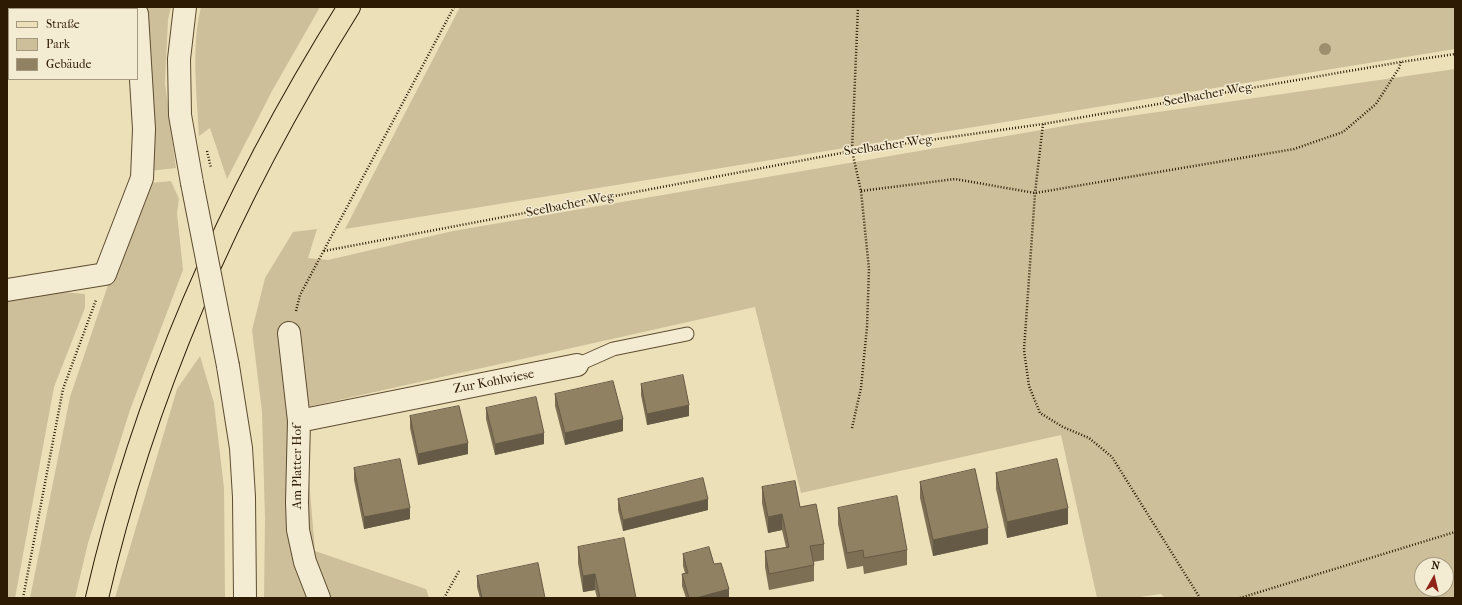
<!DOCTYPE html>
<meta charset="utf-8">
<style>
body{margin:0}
#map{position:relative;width:1462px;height:605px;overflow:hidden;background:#ece0b9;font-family:"IM FELL French Canon",serif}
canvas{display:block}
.frame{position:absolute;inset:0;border:8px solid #2d1b03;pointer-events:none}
.legend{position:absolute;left:8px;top:8px;width:130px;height:72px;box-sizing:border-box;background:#f3ebd2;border:1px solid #a4987f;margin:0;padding:5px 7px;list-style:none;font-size:12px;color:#2d1b03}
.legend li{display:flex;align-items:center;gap:8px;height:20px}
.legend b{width:20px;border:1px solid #a4987f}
.north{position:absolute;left:1414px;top:557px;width:40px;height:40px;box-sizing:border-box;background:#f3ebd2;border:1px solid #a4987f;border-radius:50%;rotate:8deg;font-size:11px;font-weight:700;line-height:16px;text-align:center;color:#2d1b03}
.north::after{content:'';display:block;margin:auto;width:14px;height:18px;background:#8f2418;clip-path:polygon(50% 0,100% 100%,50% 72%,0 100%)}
</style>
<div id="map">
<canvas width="1462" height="605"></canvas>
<div class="frame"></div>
<ul class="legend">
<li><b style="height:5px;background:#ece0b9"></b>Straße</li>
<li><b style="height:11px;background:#ccbf9a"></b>Park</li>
<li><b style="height:11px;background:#908162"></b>Gebäude</li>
</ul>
<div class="north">N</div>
</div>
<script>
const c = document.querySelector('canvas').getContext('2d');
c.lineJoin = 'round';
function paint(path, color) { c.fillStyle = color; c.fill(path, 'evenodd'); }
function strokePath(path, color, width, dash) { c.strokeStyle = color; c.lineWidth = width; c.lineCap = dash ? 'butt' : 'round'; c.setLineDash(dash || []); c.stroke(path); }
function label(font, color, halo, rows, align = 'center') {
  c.font = font + ' "IM FELL French Canon",serif'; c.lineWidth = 3; c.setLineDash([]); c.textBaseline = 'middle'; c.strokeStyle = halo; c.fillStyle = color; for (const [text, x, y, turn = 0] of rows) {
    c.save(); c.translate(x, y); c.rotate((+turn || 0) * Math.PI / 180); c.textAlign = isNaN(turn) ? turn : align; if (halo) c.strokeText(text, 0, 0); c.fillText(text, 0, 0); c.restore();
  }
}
const green = new Path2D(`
 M143 7H171L168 20 165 83 176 168 149 171Z
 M201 7H320L272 91 227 179 210 128 199 136C197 95 191 47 201 7Z
 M460 7H1455V49L345 229Z
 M1455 69V598H1165L1161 594 1133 598H1097L1061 435 801 493 755 307 303 408 315 551 426 589 429 598H264L265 519 262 412 252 330 265 278 293 232 317 229 308 258 328 260 453 231 1082 123ZM1422 565H1446V589H1422Z
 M171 181 179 199 177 213 183 270 130 410 88 543 75 598H30L70 397 107 288 150 183Z
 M62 292 85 294V308L54 387 15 598H7V301Z
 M200 356 214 403 224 488 225 598H115L177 389Z`);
const path = new Path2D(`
 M1043 124 1035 193 1024 350 1029 386 1040 413 1063 427 1089 438 1112 457 1200 598
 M861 191 955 179 1035 193 1294 149 1343 132 1376 104 1399 68 1401 62
 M324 251 852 151 1043 124 1401 62 1455 54
 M296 311 300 295 454 7
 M852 428 861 388 867 327 869 269 861 191 852 151 858 7
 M23 598 63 389 96 300
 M444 598 459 571
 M1240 598 1455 532`);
const service = new Path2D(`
 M577 365 613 349 687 334`);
const minor = new Path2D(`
 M7 290 105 274 142 178 144 129 137 14
 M289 333 299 421 297 502 298 530 305 562 319 598
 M299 421 577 365`);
const tertiary = new Path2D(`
 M185 7 179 59 180 115 192 183
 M228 366 241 448 244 497 245 598`);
const primary = new Path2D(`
 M97 598C145 388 235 189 349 7`);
const pathBridge = new Path2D(`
 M207 151 211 168`);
const tertiaryBridge = new Path2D(`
 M192 183 228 366`);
const trees = [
 [1325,49]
];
const wall = new Path2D(`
 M641 384 689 416 647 425 641 395Z
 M555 394 623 431 565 445 555 406Z
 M486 408 544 444 495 455 486 419Z
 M410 416 468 454 418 465 410 428Z
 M354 468 410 519 364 529 354 480Z
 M996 473 1068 524 1007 538 996 489Z
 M920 482 988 544 933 556 920 498Z
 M762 487 800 507 824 544V560L813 562 814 565V581L769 590 765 567V551L786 547 782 530 768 533 762 503Z
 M618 499 708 510 623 531 618 510Z
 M838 508 907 550V565L864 574 863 566 847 569 838 524Z
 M578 547 636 598H597L595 590 583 592 578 563Z
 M683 554 714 564 729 598H686L682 586V574L685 573 683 566Z
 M477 576 545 598H480L477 587Z`);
const shadedWall = new Path2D(`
 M689 405V416L647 425V414Z
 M623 419V431L565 445V433Z
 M544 433V444L495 455V444Z
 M468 443V454L418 465V454Z
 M708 499V510L623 531V520Z
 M410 508V519L364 529V517Z
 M1068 508V524L1007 538V522Z
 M782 514V530L768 533V517Z
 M988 528V544L933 556V540Z
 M595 574V590L583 592V576Z
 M729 589V598H696Z`);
const building = new Path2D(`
 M683 375 689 405 647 414 641 384Z
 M613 381 623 419 565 433 555 394Z
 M536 397 544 433 495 444 486 408Z
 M459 406 468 443 418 454 410 416Z
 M400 459 410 508 364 517 354 468Z
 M1057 459 1068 508 1007 522 996 473Z
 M975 469 988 528 933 540 920 482Z
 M703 478 708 499 623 520 618 499Z
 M795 481 800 507 816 504 824 544 810 546 814 565 769 574 765 551 789 547 782 514 768 517 762 487Z
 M897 496 907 550 864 558 863 550 847 553 838 508Z
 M624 538 636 598H600L595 574 583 576 578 547Z
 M709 547 714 564 721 563 729 589 696 598H689L682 574 688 573 683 554Z
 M538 563 545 598H482L477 576Z`);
const streetNames = [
 ["Seelbacher Weg",1208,95,-10],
 ["Seelbacher Weg",888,146,-8],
 ["Seelbacher Weg",570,205,-11],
 ["Zur Kohlwiese",494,382,-11],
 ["Am Platter Hof",298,467,-90]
];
paint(green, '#ccbf9a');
strokePath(service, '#5d4c30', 15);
strokePath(minor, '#5d4c30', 24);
strokePath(tertiary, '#5d4c30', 24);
strokePath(primary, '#2d1b03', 24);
strokePath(path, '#2d1b03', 2.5, [1, 2]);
strokePath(service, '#f3ebd2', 13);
strokePath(minor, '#f3ebd2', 22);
strokePath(tertiary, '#f3ebd2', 22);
strokePath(primary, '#ece0b9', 22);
strokePath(tertiaryBridge, '#5d4c30', 24, []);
strokePath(pathBridge, '#2d1b03', 2.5, [1, 2]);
strokePath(tertiaryBridge, '#f3ebd2', 22);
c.fillStyle = '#9d8f6e';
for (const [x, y] of trees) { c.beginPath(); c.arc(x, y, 6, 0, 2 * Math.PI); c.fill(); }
paint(wall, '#7c6f54');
paint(shadedWall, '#655a45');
paint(building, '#908162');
strokePath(building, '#655a45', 1);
label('13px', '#2d1b03', '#f3ebd2', streetNames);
</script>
